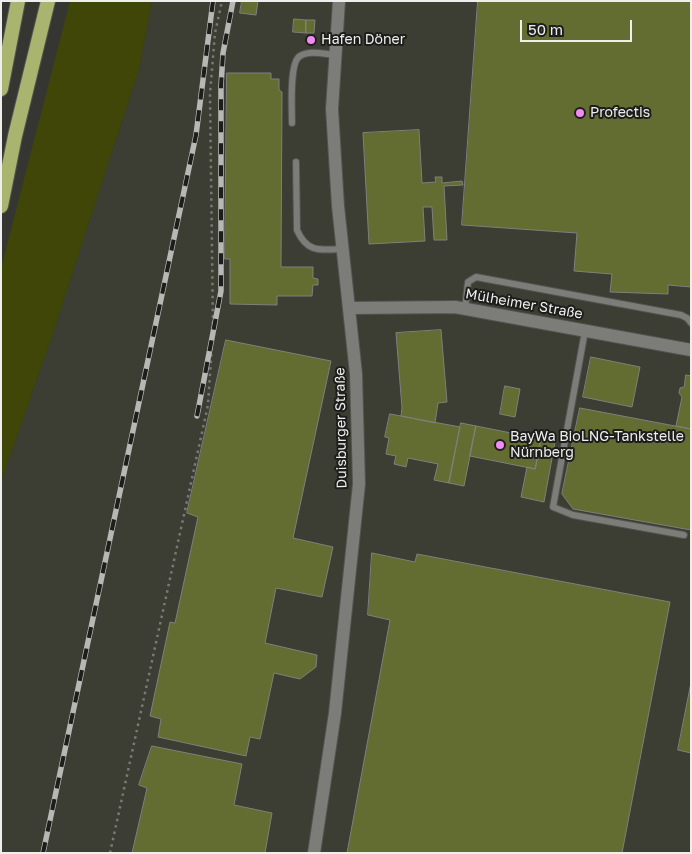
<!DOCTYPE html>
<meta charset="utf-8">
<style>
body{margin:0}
#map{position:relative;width:692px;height:854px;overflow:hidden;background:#353632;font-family:"Golos Text",sans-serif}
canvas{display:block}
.frame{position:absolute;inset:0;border:2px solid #eeeeec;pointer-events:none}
.scale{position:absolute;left:520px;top:20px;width:112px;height:22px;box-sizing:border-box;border:2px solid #eeeeec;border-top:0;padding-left:6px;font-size:15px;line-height:18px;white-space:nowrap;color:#eeeeec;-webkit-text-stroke:4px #1d1d1b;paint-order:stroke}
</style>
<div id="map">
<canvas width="692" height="854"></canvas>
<div class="frame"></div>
<div class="scale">50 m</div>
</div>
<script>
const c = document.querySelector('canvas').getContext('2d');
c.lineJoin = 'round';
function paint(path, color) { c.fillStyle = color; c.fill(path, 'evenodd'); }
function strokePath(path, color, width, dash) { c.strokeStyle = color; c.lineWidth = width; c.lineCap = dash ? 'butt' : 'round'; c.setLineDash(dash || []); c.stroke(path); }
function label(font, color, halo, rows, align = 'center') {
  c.font = font + ' "Golos Text",sans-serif'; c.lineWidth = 4; c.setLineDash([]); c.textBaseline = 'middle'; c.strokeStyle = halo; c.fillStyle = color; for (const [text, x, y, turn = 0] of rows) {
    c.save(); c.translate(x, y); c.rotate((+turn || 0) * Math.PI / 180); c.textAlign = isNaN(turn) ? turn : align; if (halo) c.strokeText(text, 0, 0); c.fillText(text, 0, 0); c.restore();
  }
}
const built = new Path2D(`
 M152 1H691V853H1V482L52 336 139 69Z`);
const green = new Path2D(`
 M70 1H152L139 69 52 336 1 482V268Z`);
const building = new Path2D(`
 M242 1H258L256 15 240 13Z
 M478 1H691V287L668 285V294L610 292 612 274 574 271 577 233 462 225Z
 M294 19 306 20V33L293 32Z
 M306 20H315L314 33H306Z
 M227 73H271V79H279V90L282 92 281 267H313V278L318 279V285H313L312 296H277V305L230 304V259H225Z
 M419 130 422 183 436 182 435 177H442V183L462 181 463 185 444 186 447 240H434L432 207H423L425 241 369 244 363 133Z
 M441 330 447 402 438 403 435 423 401 416 402 408 396 333Z
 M226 340 331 361 293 538 333 547 322 597 276 588 265 643 317 655 316 667 300 679 274 673 260 739 250 737 246 756 158 737 161 719 150 716 170 622 175 623 198 517 187 513Z
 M591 357 640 367 632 407 583 397Z
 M686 375 691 376V429L676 426 682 397 679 393 680 388 684 387Z
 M505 386 520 389 515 417 500 414Z
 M580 408 691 429V530L573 509 562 494Z
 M390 414 460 427 449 483 434 480 438 464 408 458 406 467 394 464 396 456 386 454 389 438 385 437Z
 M461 423 476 426 464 486 449 483Z
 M476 426 541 439 535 469 470 456Z
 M541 439 555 442 544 502 521 497 527 467 535 469Z
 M372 553 415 562 417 554 670 602 622 853H347L390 620 368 615Z
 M691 683V753L678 750Z
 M152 746 242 764 234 805 272 813 265 853H132L147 788 139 785Z`);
const path = new Path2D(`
 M110 853 208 405 213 328 210 94 215 33 222 1`);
const service = new Path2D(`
 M292 123C292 110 289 62 300 56 310 50 324 54 335 55
 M296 162 297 230C307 253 320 250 343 249
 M465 309 468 282 476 277 681 315 687 318 691 323
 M585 331 553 507 573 515 684 535`);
const minor = new Path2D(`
 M350 308 455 307 691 350
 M314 853 335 713 359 484 356 374 338 206 332 109 339 1`);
const trunk = new Path2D(`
 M1 89 18 1
 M1 206 15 136 48 1`);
const rail = new Path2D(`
 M197 416 221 291V86L223 53 233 1
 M43 853 196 135 213 1`);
const markers = [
 [311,40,5,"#f28af3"],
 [580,113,5,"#f28af3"],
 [500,445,5,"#f28af3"]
];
const poiNames = [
 ["Hafen Döner",321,40],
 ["Profectis",590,113],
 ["BayWa BioLNG-Tankstelle",510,437],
 ["Nürnberg",510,453]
];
const streetNames = [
 ["Mülheimer Straße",524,304,10],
 ["Duisburger Straße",341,428,-91]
];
paint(built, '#3c3e34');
paint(green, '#3f4607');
paint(building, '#636c31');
strokePath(building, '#7f807c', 1);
strokePath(service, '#535451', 8);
strokePath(minor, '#535451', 14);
strokePath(trunk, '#535451', 16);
strokePath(path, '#797a77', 2.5, [2.5, 4]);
strokePath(service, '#7c7d78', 6);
strokePath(minor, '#7c7d78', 12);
strokePath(trunk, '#a9b46e', 14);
strokePath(rail, '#b7b7b4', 5.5);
strokePath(rail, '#1d1d1b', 4, [11]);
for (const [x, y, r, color] of markers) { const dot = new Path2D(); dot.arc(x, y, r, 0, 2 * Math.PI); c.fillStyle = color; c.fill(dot); strokePath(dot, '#1d1d1b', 2); }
label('14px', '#eeeeec', '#1d1d1b', poiNames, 'left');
label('14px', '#eeeeec', '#1d1d1b', streetNames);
</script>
